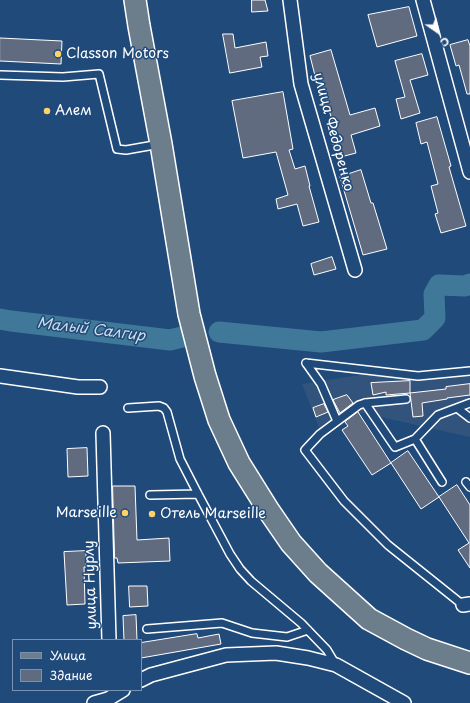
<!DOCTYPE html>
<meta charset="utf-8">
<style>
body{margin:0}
#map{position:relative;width:470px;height:703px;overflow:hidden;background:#1f4a7a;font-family:"Playpen Sans",sans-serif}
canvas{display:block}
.legend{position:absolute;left:12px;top:639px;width:130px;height:52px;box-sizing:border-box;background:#1f4a7a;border:1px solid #7992af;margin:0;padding:5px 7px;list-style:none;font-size:12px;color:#fff}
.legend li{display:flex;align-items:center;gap:8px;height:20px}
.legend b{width:20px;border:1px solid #7992af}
.north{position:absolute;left:418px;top:12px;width:40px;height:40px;-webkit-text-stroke:3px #1f4a7a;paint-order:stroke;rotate:146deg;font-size:11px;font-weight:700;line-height:16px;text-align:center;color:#fff}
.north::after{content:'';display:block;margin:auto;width:14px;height:18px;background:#fff;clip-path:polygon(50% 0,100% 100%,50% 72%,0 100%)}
</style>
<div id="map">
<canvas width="470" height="703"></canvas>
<ul class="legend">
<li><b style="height:5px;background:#6c7d8b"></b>Улица</li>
<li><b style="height:11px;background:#606b80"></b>Здание</li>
</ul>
<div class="north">С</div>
</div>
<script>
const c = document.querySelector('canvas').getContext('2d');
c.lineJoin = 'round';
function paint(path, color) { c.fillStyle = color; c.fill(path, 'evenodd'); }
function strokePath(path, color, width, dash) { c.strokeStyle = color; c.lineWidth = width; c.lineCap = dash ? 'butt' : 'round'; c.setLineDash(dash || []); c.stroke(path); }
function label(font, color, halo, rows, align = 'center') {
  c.font = font + ' "Playpen Sans",sans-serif'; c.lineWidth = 3; c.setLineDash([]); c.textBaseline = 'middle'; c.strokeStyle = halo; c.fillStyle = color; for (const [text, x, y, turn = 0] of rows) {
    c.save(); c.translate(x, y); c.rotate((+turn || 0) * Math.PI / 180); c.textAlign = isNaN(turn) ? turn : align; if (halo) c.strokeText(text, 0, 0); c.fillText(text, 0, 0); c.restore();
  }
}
const built = new Path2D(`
 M366 374 420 380 470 376V437L358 412 323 438 302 384Z`);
const river = new Path2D(`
 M0 319 11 321 170 340 182 337
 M219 332 321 342 423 330 435 318 434 294 439 285 465 286 470 284`);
const building = new Path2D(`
 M252 0H265L268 11 252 12Z
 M409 7 417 36 377 47 368 15Z
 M223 34H233L235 48 266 42 268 56 260 57 262 67 230 73Z
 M0 38 62 41 61 64 0 61Z
 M468 40 470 46V94H467L459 65 456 66 450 45Z
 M331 50 350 115 375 108 380 126 351 135 356 153 337 158 328 126 333 124 328 106 323 107 310 56Z
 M422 54 428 75 410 80 420 113 401 119 396 99 405 97 395 61Z
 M283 92 293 149 289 150 295 169 305 166 310 186H309L319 222 303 226 297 204 278 209 276 199 288 195 276 152 243 158 232 101Z
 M437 117 451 166 449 167 466 226 441 233 435 214 438 213 431 186 438 184 427 142 421 144 416 123Z
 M361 170 371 203H373L387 249 363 255 340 177Z
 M332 257 336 269 314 275 311 264Z
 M410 381V393L386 395V392L373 395 371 383Z
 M470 384V395L447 398V399L422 403 423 416 413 417 410 393 446 389V387Z
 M347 395 353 403 340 413 333 400Z
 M324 404 328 412 316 417 313 408Z
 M358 412 391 463 372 475 342 430 348 426 345 422Z
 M87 448 88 476 68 477 67 449Z
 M408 451 439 497 421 509 391 463Z
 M457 485 470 505V568L458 550 469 543 439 497Z
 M113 486H135L137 540 169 538 170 561 118 563 117 558H115Z
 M86 551V567H84L85 604 67 605 64 552Z
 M129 586H147L148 606 130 607Z
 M136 615 137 640H124L123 616Z
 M197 634 198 638 219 634 221 644 141 658V643Z`);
const lane = new Path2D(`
 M0 75 63 77 99 74 117 149 126 150 160 144
 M306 363 418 376 470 371
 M306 363 321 384 337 421
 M406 399 365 403 359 405 320 434 305 450 344 501 388 545 463 605
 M365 403 395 447 415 439 438 415 470 403
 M128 408 159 406 164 408 167 412 180 459 198 494 230 554 240 569 251 581 301 623 327 650 336 665
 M457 408 470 418
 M415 439 442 482
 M466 482 470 487
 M150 495 198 494
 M147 629 222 623 252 633 287 637 308 630`);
const street = new Path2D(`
 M290 0 301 84 355 270
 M423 0 470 172
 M0 376 78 387H100
 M103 433 109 640
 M463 605 470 604
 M141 680 151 675 226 655 276 653 308 658 336 665 404 703
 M94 703 108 699 123 690`);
const primary = new Path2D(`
 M135 0 139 26 161 144 189 314 205 376 219 420 239 463 269 511 291 543 318 573 369 619 406 639 427 649 470 663`);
const markers = [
 [58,54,4,"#ffd166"],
 [47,111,4,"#ffd166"],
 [125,513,4,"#ffd166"],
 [152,514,4,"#ffd166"]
];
const poiNames = [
 ["Classon Motors",66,54],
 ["Алем",55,111],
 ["Marseille",117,513,"right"],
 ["Отель Marseille",160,514]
];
const streetNames = [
 ["улица Федоренко",333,132,75],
 ["улица Нурлу",91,585,-92]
];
const waterNames = [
 ["Малый Салгир",91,330,7]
];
paint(built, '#32547c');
strokePath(river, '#40789a', 21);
paint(building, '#606b80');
strokePath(building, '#fff', 1);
strokePath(lane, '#fff', 10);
strokePath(street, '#fff', 16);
strokePath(primary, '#fff', 24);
strokePath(lane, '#1f4a7a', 7);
strokePath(street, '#1f4a7a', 13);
strokePath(primary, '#6c7d8b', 21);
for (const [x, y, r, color] of markers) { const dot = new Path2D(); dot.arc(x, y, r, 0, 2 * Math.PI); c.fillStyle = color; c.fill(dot); strokePath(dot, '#1f4a7a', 1.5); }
label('14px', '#fff', '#1f4a7a', poiNames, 'left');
label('14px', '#fff', '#1f4a7a', streetNames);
label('italic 15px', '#cfdde6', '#1f4a7a', waterNames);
</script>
